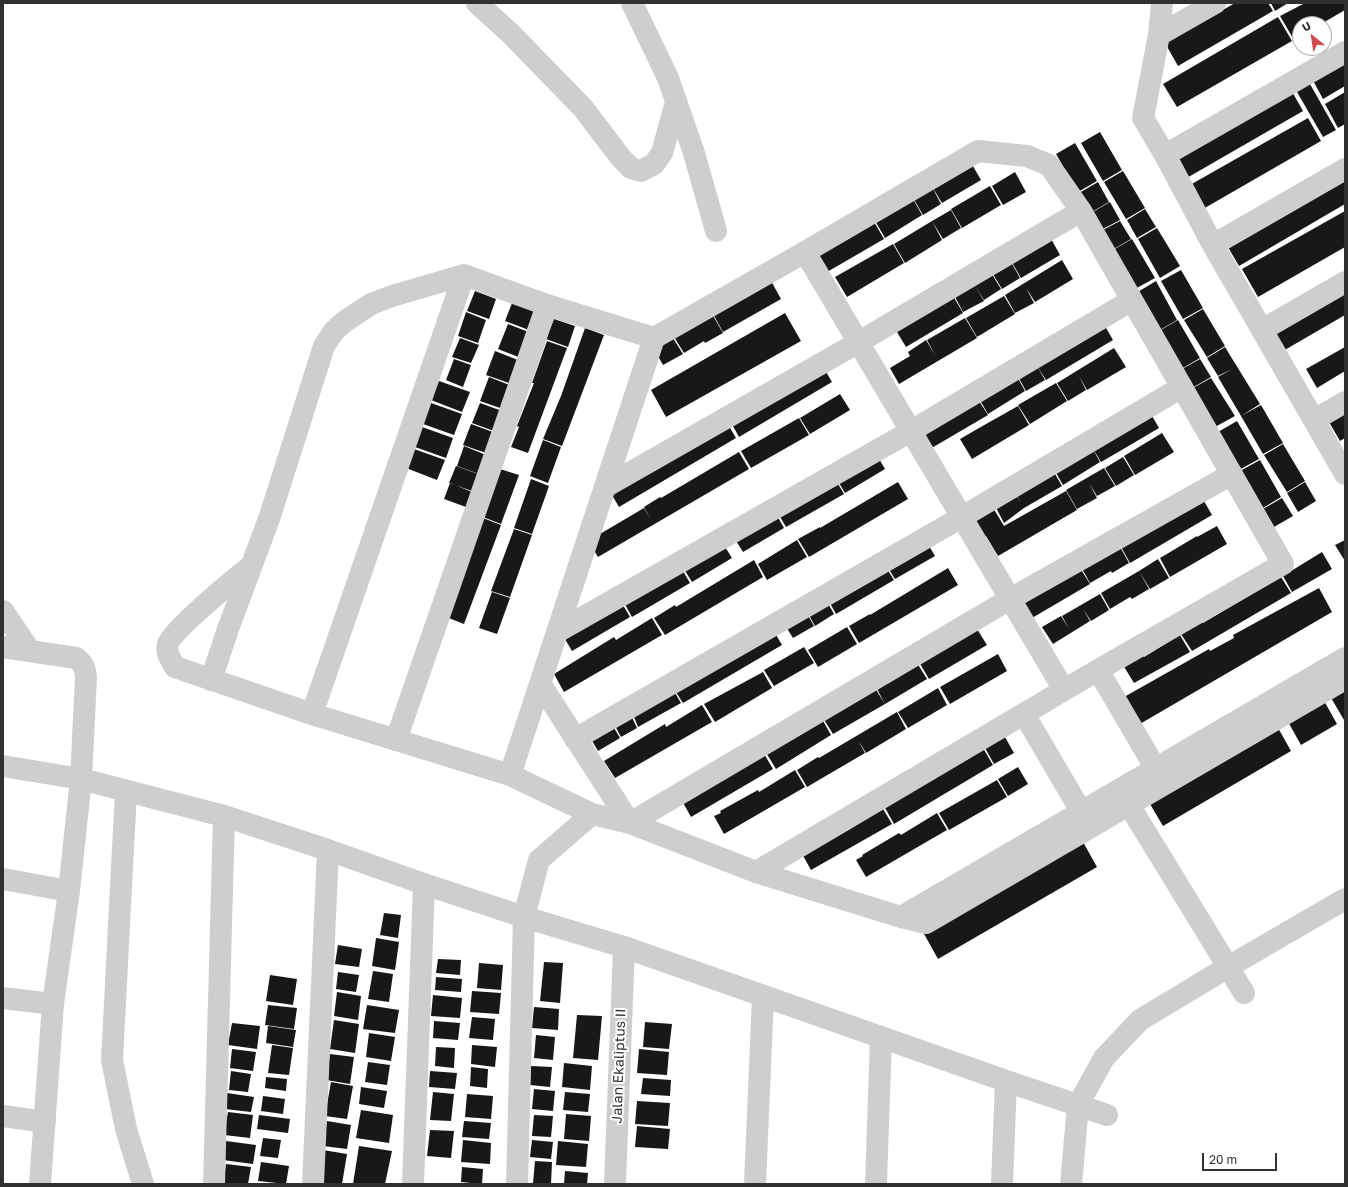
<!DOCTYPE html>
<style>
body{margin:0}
#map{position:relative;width:1348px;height:1187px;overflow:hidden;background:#fff;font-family:"Golos Text",sans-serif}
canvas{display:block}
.frame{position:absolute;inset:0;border:4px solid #313131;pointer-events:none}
.north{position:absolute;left:1292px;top:16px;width:40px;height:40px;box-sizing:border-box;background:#fff;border:1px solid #adadad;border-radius:50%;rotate:330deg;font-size:11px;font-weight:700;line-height:16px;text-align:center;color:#313131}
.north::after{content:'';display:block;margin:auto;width:14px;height:18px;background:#cf4b51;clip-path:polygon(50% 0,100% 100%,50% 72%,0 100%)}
.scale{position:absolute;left:1202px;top:1153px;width:75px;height:18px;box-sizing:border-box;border:2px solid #313131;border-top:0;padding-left:5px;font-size:12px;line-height:14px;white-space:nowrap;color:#313131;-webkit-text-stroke:3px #fff;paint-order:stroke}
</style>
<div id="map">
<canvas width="1348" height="1187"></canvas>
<div class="frame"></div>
<div class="north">U</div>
<div class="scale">20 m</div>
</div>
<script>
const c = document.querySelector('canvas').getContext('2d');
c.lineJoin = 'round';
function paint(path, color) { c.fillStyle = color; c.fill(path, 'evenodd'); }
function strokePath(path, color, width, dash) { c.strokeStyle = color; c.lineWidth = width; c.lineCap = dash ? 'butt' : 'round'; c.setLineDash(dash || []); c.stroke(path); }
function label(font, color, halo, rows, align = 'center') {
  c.font = font + ' "Golos Text",sans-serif'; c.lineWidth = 4; c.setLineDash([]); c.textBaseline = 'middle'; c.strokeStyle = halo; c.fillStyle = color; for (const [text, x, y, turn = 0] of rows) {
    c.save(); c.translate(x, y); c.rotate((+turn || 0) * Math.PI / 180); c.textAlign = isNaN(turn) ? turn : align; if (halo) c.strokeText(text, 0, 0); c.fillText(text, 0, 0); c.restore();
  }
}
const building = new Path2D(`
 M1235 3H1268L1273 11 1178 66 1165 43Z
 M1271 3H1288L1275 11Z
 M1305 3H1345V10L1321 24H1300V36L1294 40 1280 16Z
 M1278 17 1292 41 1177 107 1163 84Z
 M1345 56V86L1323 99 1310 75Z
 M1306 77 1336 130 1323 137 1293 85Z
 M1290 88 1303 111 1185 179 1171 155Z
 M1345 92V124L1338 128 1325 104Z
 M1308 118 1321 141 1203 209 1190 185Z
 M1100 132 1122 170 1103 181 1081 143Z
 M1075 143 1097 181 1078 192 1056 154Z
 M970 161 981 180 942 203 931 185Z
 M1123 171 1145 208 1126 219 1104 182Z
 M1345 171V204L1239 266 1225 242Z
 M1015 172 1026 192 1003 205 992 186Z
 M1098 182 1109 202 1090 213 1079 193Z
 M931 185 941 204 923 215 912 196Z
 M990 186 1001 205 962 228 951 209Z
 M912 197 922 215 885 238 874 219Z
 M1110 202 1120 220 1101 230 1091 213Z
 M1145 209 1156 227 1137 238 1127 220Z
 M951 210 961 228 943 239 932 221Z
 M1345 211V247L1258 297 1242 269Z
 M873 220 884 239 827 272 815 253Z
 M932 221 942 240 905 263 894 244Z
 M1120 221 1131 239 1112 250 1101 231Z
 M1157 228 1180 266 1160 278 1138 239Z
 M1049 235 1060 255 1021 278 1010 259Z
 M1132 239 1155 278 1135 289 1113 250Z
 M893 244 904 263 847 297 835 277Z
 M1010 260 1020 278 1002 289 991 271Z
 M1062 260 1073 279 1035 302 1026 288 1034 303 1015 313 1005 295Z
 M1181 270 1203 308 1183 319 1161 281Z
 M990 271 1001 289 984 300 975 286 984 301 963 312 953 293Z
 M770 279 781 299 723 332 713 314Z
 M1156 281 1177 320 1158 331 1136 293Z
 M1345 290V315L1283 351 1272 333Z
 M475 291 496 299 489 319 467 311Z
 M952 294 963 313 906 347 894 327Z
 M1004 296 1015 314 977 337 966 318Z
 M514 298 538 307 529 330 505 321Z
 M1203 309 1225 346 1207 357 1184 320Z
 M466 312 486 320 478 343 458 336Z
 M785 313 801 341 666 417 651 390Z
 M712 314 723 333 705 343 704 341 684 353 674 337Z
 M965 318 977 338 899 384 890 368 910 356 908 352 926 340 935 355 927 340Z
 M554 319 575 326 568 347 546 339Z
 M1178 320 1200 358 1181 369 1159 331Z
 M1102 321 1113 340 1046 380 1037 366 1045 380 1026 391 1016 373Z
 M508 324 531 333 521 358 498 349Z
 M585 328 604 335 562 446 543 439 561 396Z
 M460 338 479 345 471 363 452 357Z
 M673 338 683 354 663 365 654 349Z
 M547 341 567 348 528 453 511 447 519 427 517 426 534 383H532Z
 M1225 347 1260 404 1241 416 1218 377 1232 369 1218 376 1207 358Z
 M1345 347V371L1317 388 1306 369Z
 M1114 348 1126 367 1087 390 1079 376 1086 390 1068 401 1057 383Z
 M495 351 518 360 509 383 486 375Z
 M454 359 471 365 463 387 446 380Z
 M1200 359 1211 377 1192 388 1182 369Z
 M822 365 832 382 739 437 729 419Z
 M1015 373 1025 391 988 414 977 395Z
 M489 377 512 386 503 409 480 401Z
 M1211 378 1235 416 1215 427 1193 388Z
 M439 381 470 392 462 412 431 400Z
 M1056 383 1067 401 1030 424 1018 405Z
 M840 394 850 410 810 434 800 418Z
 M976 396 988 415 930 449 919 429Z
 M431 403 462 414 454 435 423 424Z
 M480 403 502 411 494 431 472 423Z
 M1261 405 1283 443 1263 454 1241 416Z
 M1018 406 1029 425 972 459 960 439 979 428 987 443 979 428Z
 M1148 409 1159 428 1120 451 1112 437 1120 451 1101 462 1090 444Z
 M1345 413V438L1340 441 1329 422Z
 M799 418 809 435 751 468 741 451Z
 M726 421 736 438 619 507 609 490Z
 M1237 421 1259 459 1239 470 1218 432Z
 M471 424 493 432 486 453 463 445Z
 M422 427 453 438 446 458 415 447Z
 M1162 433 1174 452 1135 475 1124 456Z
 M543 440 561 447 548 483 530 476Z
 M1090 444 1100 462 1063 485 1052 466Z
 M1283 444 1305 481 1287 492 1264 455Z
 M464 446 486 455 479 474 457 466Z
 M414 449 445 460 437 480 406 468Z
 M739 452 749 469 598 557 588 541 644 508 651 520 644 507 660 497 661 498Z
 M875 452 885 469 845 493 835 476Z
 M1123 457 1134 475 1116 486 1105 468Z
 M1260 460 1281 497 1263 508 1240 471Z
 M456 466 478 474 472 491 449 483Z
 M1051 467 1062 486 1024 508 1004 523 993 502 1012 489 1021 503 1013 489Z
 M1104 468 1115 486 1097 496 1089 483 1097 498 1077 509 1066 490Z
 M500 469 519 475 501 524 483 517Z
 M834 477 844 494 786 527 776 510Z
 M531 479 549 486 532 534 514 528Z
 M898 482 908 499 809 557 798 539 820 527V528Z
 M1305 482 1316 501 1298 512 1287 493Z
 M450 483 472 492 466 507 444 499Z
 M1066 491 1077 510 998 556 986 536 982 539 968 514 989 501 1004 526Z
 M1200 494 1212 515 1130 563 1120 545Z
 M1282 498 1293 516 1274 527 1263 509Z
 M774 510 784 528 743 552 733 536Z
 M483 518 501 525 464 624 446 617Z
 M1217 526 1227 544 1170 577 1160 558 1197 536V537Z
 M514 529 532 535 510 597 491 591Z
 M925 539 935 556 895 579 885 563Z
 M797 540 807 557 767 580 758 564Z
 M1345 540V561L1335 545Z
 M722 542 732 558 692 582 682 566Z
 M1119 545 1129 563 1112 573 1111 571 1090 583 1081 567Z
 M1322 552 1332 569 1292 592 1283 576Z
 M1158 559 1169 578 1150 589 1139 571Z
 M754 560 763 577 665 635 654 618 675 605 676 607Z
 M884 564 894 580 836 614 826 596Z
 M680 566 690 583 632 617 622 599Z
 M948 568 958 585 859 643 849 626 870 614V615Z
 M1080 568 1090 584 1032 618 1023 601Z
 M1139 571 1149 589 1132 599 1130 597 1110 609 1101 593Z
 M1281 577 1291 593 1192 651 1181 634 1202 622 1203 623Z
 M1319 588 1332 612 1133 728 1117 701 1209 649 1210 651 1234 638 1233 635Z
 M492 592 510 598 497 634 479 628Z
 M1100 594 1109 610 1091 621 1083 609 1090 621 1053 644 1042 627 1061 616 1069 629 1062 616Z
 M825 598 834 614 815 626 806 610Z
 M620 600 630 617 572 651 562 634Z
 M805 610 814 626 793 638 783 622Z
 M652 618 662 635 564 692 554 674 614 637 616 640Z
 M847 627 857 644 818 667 808 650Z
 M772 628 782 645 683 703 672 686Z
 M977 629 987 645 929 679 919 662Z
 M1180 635 1190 652 1134 683 1123 665 1142 654 1144 657Z
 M804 647 814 663 774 686 764 670Z
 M998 654 1007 671 950 704 940 687Z
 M917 663 927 679 885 704 876 687Z
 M763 672 772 688 715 722 704 704Z
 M671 686 681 703 638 727 632 712Z
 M875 688 885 704 833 734 823 718Z
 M938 688 947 705 908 728 898 712Z
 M1345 688V719L1344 720 1330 696Z
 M1323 699 1337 724 1301 745 1287 720Z
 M702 705 712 722 615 778 604 761 665 724 666 727Z
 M897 712 906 729 866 753 858 740 865 753 807 787 797 770 818 757 819 758Z
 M630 713 637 728 621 737 614 724Z
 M822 719 831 735 776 769 765 751Z
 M610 721 620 738 598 751 588 734Z
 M1277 726 1291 751 1163 826 1150 804Z
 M1005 737 1014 753 994 764 985 748Z
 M983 748 993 765 894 824 884 806Z
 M763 752 773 769 691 817 681 799Z
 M1018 767 1028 784 1008 796 998 779Z
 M795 770 805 787 724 834 714 816 721 813 720 811 758 790 759 792Z
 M997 780 1007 797 949 830 939 813Z
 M882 807 892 824 811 870 801 852Z
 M937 813 947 830 866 877 856 860 863 856 862 855 899 833 901 835Z
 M1083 842 1097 867 938 959 923 932Z
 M384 913 401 915 398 938 380 935Z
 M376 938 399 942 395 970 372 966Z
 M338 945 362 949 359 967 335 964Z
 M438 959 461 960 460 975 436 973Z
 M544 962 563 963 560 1003 540 1001Z
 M479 963 503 965 501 990 477 988Z
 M373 971 393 974 389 1002 368 999Z
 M338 972 359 975 356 992 336 989Z
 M270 975 297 979 293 1005 266 1001Z
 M436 977 462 979 461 992 435 990Z
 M472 991 501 993 499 1014 470 1012Z
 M337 992 361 996 358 1020 334 1016Z
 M433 995 462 998 460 1018 431 1016Z
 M268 1005 297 1008 294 1029 265 1025Z
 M367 1005 399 1010 395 1033 363 1029Z
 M534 1007 559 1009 558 1030 532 1028Z
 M577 1015 602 1016 598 1060 573 1058Z
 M472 1017 495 1019 493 1040 469 1038Z
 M334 1020 359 1024 355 1053 330 1049Z
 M434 1021 460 1023 458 1040 433 1038Z
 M645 1022 672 1024 669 1049 643 1047Z
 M232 1023 260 1026 257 1049 228 1045Z
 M268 1026 296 1030 293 1047 266 1043Z
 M369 1033 395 1037 391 1061 366 1057Z
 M536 1035 555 1037 553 1060 534 1058Z
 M272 1045 293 1048 289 1075 268 1073Z
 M472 1045 497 1047 495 1067 471 1064Z
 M436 1047 455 1048 454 1068 435 1066Z
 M232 1049 256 1052 253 1071 230 1068Z
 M639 1049 669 1052 667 1075 637 1073Z
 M330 1054 354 1057 350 1084 326 1080Z
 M368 1062 390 1065 387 1085 365 1082Z
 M564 1063 592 1066 590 1090 562 1087Z
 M531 1066 552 1067 550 1087 530 1085Z
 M471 1067 488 1069 487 1088 470 1086Z
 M231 1071 251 1074 248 1092 229 1090Z
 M430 1071 457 1073 455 1089 429 1087Z
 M266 1077 287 1079 286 1091 265 1088Z
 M643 1078 671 1080 670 1096 641 1094Z
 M331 1082 353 1086 347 1119 325 1116Z
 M361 1087 387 1091 384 1108 359 1104Z
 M534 1089 555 1091 553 1111 532 1109Z
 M433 1092 454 1094 451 1121 430 1120Z
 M565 1092 590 1094 588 1112 563 1110Z
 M227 1093 254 1097 251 1112 225 1109Z
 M467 1094 493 1096 491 1119 465 1117Z
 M263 1096 285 1099 283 1114 261 1111Z
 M637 1101 670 1103 668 1126 635 1124Z
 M361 1110 393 1115 389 1143 356 1138Z
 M228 1112 253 1115 250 1138 224 1135Z
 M566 1114 591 1116 589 1141 564 1139Z
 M259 1115 290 1119 288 1133 257 1129Z
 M534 1115 553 1116 551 1137 532 1136Z
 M327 1121 351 1125 347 1149 323 1146Z
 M464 1121 491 1123 489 1139 462 1137Z
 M637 1126 670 1129 668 1149 635 1147Z
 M430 1130 454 1131 451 1158 427 1156Z
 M263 1138 281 1140 278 1158 260 1156Z
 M463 1140 491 1143 490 1164 461 1162Z
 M532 1140 553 1142 551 1159 530 1157Z
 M226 1141 256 1145 253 1164 223 1160Z
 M558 1141 588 1144 586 1167 556 1165Z
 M359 1146 392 1151 385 1184H353Z
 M323 1150 347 1154 342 1184H323Z
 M535 1161 552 1162 551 1184 533 1183Z
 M261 1162 289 1166 286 1184 258 1181Z
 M226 1164 251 1167 248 1184H223Z
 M462 1167 483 1169 482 1184 461 1182Z
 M565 1171 588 1173 587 1184H564Z`);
const minor = new Path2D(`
 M477 3 510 33 583 108 621 158 631 168 641 171 654 164 662 153 676 102
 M632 3 668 78 694 153 716 231
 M1162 3 1159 35 1143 118 1165 155 1213 245
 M1159 35 1215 3
 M1165 155 1345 52
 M1345 169 1213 245 1345 474
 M805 252 1064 690
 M1262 330 1345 282
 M1314 420 1345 402
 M605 487 859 342 1081 211
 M251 566C237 577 171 631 168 644 165 652 171 660 175 667L312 714 510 775 592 814 630 823 756 872 901 917 926 923 1345 679
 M3 611 30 651
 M557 632 911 431 1132 300
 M3 647 76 658C84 664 85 668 86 677L81 779 3 766
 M1098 670 1163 781
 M211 680 228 629 270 516 324 346 334 331 344 322 371 304 392 296 464 275 547 305 654 338 805 252 978 151 1027 156 1049 165 1081 211 1283 564 1098 670 756 872
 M541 685 630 823 1010 599 1232 474
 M312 714 464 275
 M1024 714 1088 823
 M575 739 962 517 1182 387
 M396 740 547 305
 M510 775 654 338
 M126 791 112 1060 126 1129 143 1184
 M1121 792 1244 993
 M3 879 69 891
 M901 917 1345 658
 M3 998 53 1004
 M3 1116 45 1122
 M40 1184 53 1004 69 891 81 779 224 816 328 850 424 884 524 917 624 947 1006 1081 1107 1115
 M214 1184 224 816
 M313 1184 328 850
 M413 1184 424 884
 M517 1184 524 917 539 860 592 814
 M615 1184 624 947
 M755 1184 763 996
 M876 1184 881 1037
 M1002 1184 1006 1081
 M1071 1184 1078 1105 1104 1058 1140 1020 1228 967 1345 899`);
const streetNames = [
 ["Jalan Ekaliptus II",619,1066,-88]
];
paint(building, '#181818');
strokePath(minor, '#cecece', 22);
label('14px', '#313131', '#fff', streetNames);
</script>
